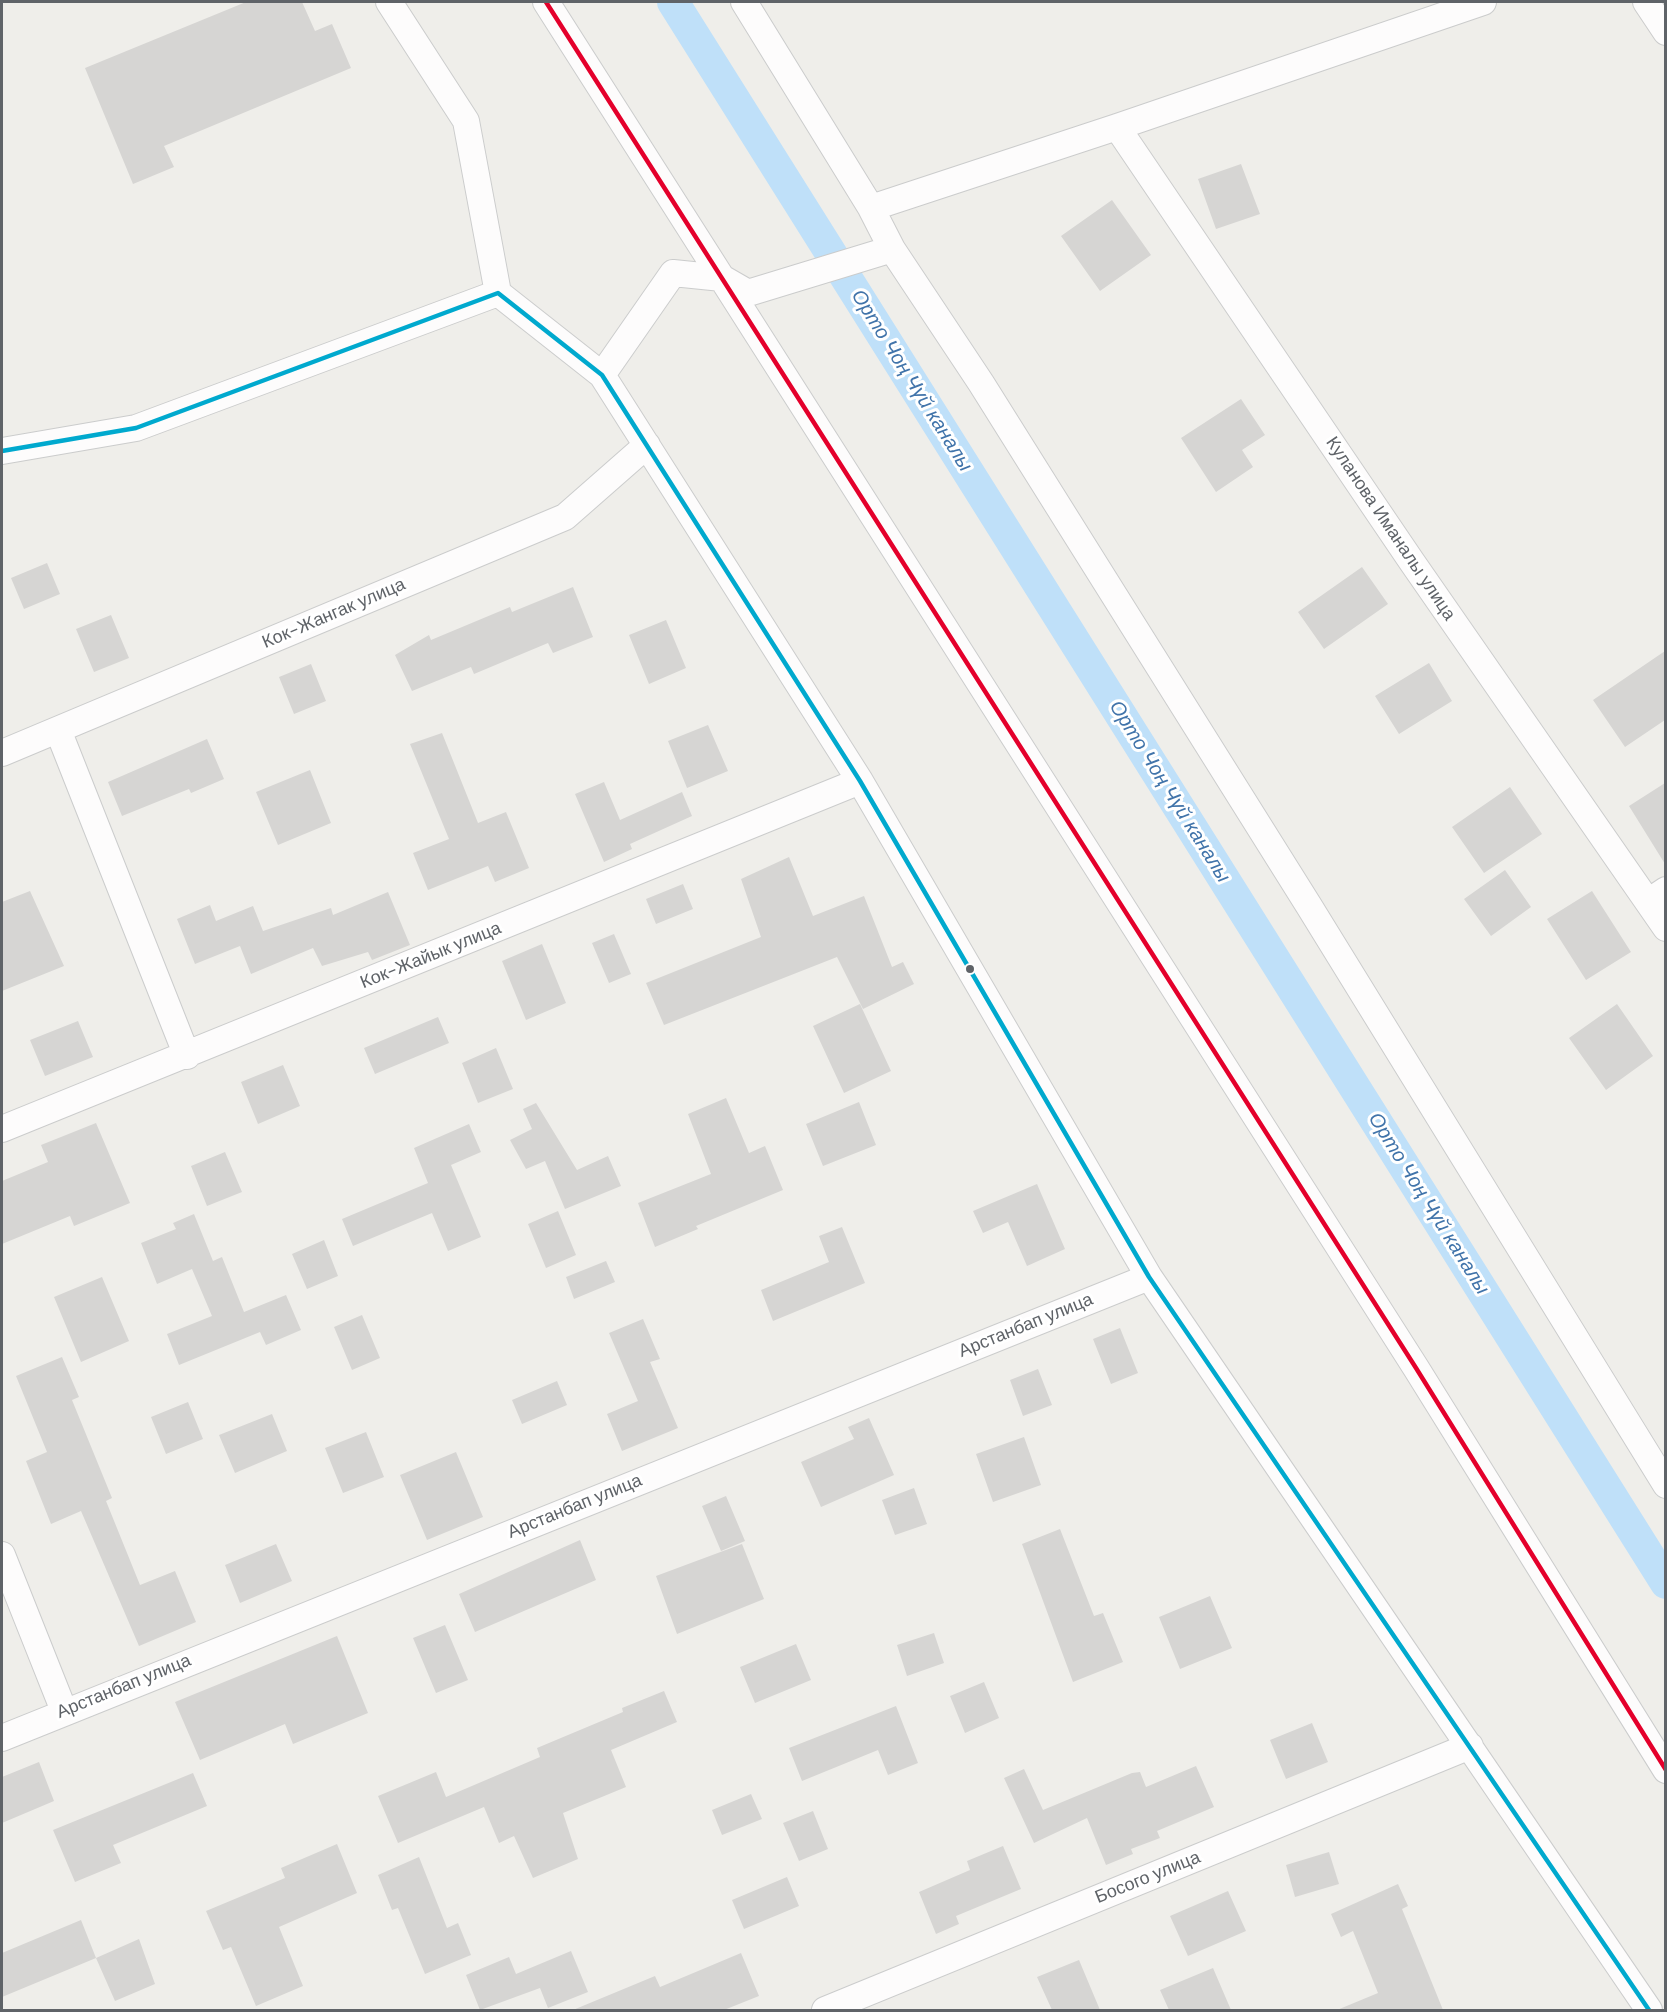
<!DOCTYPE html>
<meta charset="utf-8">
<style>
body{margin:0}
#map{position:relative;width:1667px;height:2012px;overflow:hidden;background:#efeeea;font-family:"DM Sans",sans-serif}
canvas{display:block}
.frame{position:absolute;inset:0;border:3px solid #5f6368;pointer-events:none}
</style>
<div id="map">
<canvas width="1667" height="2012"></canvas>
<div class="frame"></div>
</div>
<script>
const c = document.querySelector('canvas').getContext('2d');
c.lineJoin = 'round';
function strokePath(path, color, width, dash) { c.strokeStyle = color; c.lineWidth = width; c.lineCap = dash ? 'butt' : 'round'; c.setLineDash(dash || []); c.stroke(path); }
function paint(path, color) { c.fillStyle = color; c.fill(path, 'evenodd'); }
function label(font, color, halo, rows, align = 'center') {
  c.font = font + ' "DM Sans",sans-serif'; c.lineWidth = 6; c.setLineDash([]); c.textBaseline = 'middle'; c.strokeStyle = halo; c.fillStyle = color; for (const [text, x, y, turn = 0] of rows) {
    c.save(); c.translate(x, y); c.rotate((+turn || 0) * Math.PI / 180); c.textAlign = isNaN(turn) ? turn : align; if (halo) c.strokeText(text, 0, 0); c.fillText(text, 0, 0); c.restore();
  }
}
const canal = new Path2D(`
 M673 2 1666 1583`);
const building = new Path2D(`
 M246 2H302L315 31 332 24 351 68 164 146 174 167 133 184 85 68Z
 M1241 164 1260 214 1216 229 1198 179Z
 M1112 200 1151 255 1100 291 1061 236Z
 M1241 399 1265 435 1242 450 1253 467 1216 492 1181 438Z
 M47 563 60 594 24 609 11 578Z
 M1362 567 1388 604 1324 649 1298 612Z
 M573 587 593 637 553 653 548 643 474 674 471 667 412 691 395 655 429 635 431 640 510 607 512 612Z
 M111 615 129 658 94 672 76 629Z
 M666 620 686 668 649 684 629 635Z
 M1665 651V720L1625 747 1593 700Z
 M1429 663 1452 701 1399 734 1375 696Z
 M311 664 326 701 294 714 279 677Z
 M708 725 728 771 687 788 668 741Z
 M442 733 478 823 506 812 529 868 495 882 488 866 428 890 413 853 449 839 410 744Z
 M207 739 224 779 191 793 189 789 122 816 108 782Z
 M310 770 331 823 278 845 256 792Z
 M604 782 620 820 682 792 692 816 630 844 632 849 604 862 575 794Z
 M1665 783V864L1629 806Z
 M1510 787 1542 834 1484 873 1452 827Z
 M789 857 813 916 864 896 892 967 903 962 914 984 863 1009 837 957 664 1025 646 983 761 937 741 879Z
 M1505 870 1531 907 1491 936 1464 899Z
 M683 884 693 909 656 924 646 899Z
 M30 891 64 966 2 991V902Z
 M1592 891 1631 952 1586 980 1547 919Z
 M388 892 410 945 372 960 368 952 322 966 313 948 251 974 240 946 195 964 177 919 210 905 216 921 253 906 263 931 331 908 333 915Z
 M614 934 631 974 609 983 592 943Z
 M542 944 566 1003 526 1020 502 961Z
 M860 1004 891 1071 844 1093 813 1026Z
 M1617 1004 1653 1056 1606 1090 1569 1038Z
 M438 1017 449 1043 375 1074 364 1048Z
 M78 1021 93 1057 45 1076 30 1040Z
 M496 1048 513 1089 478 1103 462 1063Z
 M283 1065 300 1106 258 1124 241 1082Z
 M726 1098 749 1153 765 1146 783 1190 696 1226 698 1229 655 1247 638 1203 711 1174 688 1114Z
 M859 1102 876 1145 823 1166 806 1124Z
 M536 1103 577 1170 608 1156 621 1186 565 1209 545 1161 526 1169 510 1140 532 1129 523 1109Z
 M96 1123 130 1203 74 1226 70 1216 2 1244V1181L48 1162 41 1145Z
 M469 1124 481 1152 451 1165 481 1237 448 1251 432 1213 353 1246 342 1219 428 1183 414 1148Z
 M225 1152 242 1192 207 1206 191 1166Z
 M1037 1184 1065 1249 1027 1266 1008 1222 983 1233 973 1211Z
 M558 1211 576 1255 546 1268 528 1224Z
 M194 1214 213 1261 222 1257 244 1312 286 1295 301 1330 266 1345 260 1332 179 1365 167 1334 212 1316 192 1269 157 1284 141 1243 176 1229 173 1223Z
 M842 1227 865 1283 773 1321 761 1290 829 1262 819 1236Z
 M324 1240 338 1276 307 1289 292 1254Z
 M606 1261 615 1282 574 1299 566 1277Z
 M102 1277 129 1341 81 1362 54 1297Z
 M362 1315 380 1358 352 1370 334 1327Z
 M643 1319 660 1359 650 1362 678 1428 622 1451 607 1414 638 1401 609 1333Z
 M1120 1328 1138 1373 1111 1384 1093 1339Z
 M62 1357 79 1397 72 1400 112 1498 106 1501 140 1585 175 1571 196 1622 139 1646 81 1511 51 1524 26 1461 47 1452 16 1376Z
 M1038 1369 1052 1405 1023 1416 1010 1380Z
 M557 1381 567 1405 522 1424 512 1400Z
 M188 1402 203 1439 166 1454 151 1417Z
 M272 1414 287 1451 235 1473 219 1435Z
 M869 1418 894 1475 821 1507 801 1462 854 1439 848 1427Z
 M366 1432 384 1477 343 1493 325 1448Z
 M1024 1437 1041 1485 993 1502 976 1454Z
 M456 1452 483 1517 427 1540 400 1475Z
 M914 1488 927 1524 895 1535 882 1500Z
 M726 1496 745 1541 721 1551 702 1506Z
 M1060 1529 1094 1616 1103 1613 1123 1662 1073 1682 1022 1544Z
 M580 1540 596 1580 475 1632 459 1594Z
 M276 1544 292 1581 240 1603 225 1565Z
 M742 1544 764 1599 677 1634 656 1576Z
 M1210 1596 1232 1648 1180 1669 1159 1617Z
 M445 1625 468 1680 436 1693 413 1638Z
 M934 1633 944 1663 907 1676 897 1645Z
 M337 1636 368 1713 293 1744 285 1724 200 1760 175 1702Z
 M796 1644 811 1680 755 1703 740 1667Z
 M984 1682 999 1718 965 1733 950 1696Z
 M664 1691 677 1722 611 1750 626 1787 563 1813 578 1859 533 1878 514 1836 499 1843 484 1807 398 1843 378 1796 436 1772 446 1797 540 1757 537 1748 623 1712 622 1708Z
 M896 1706 918 1763 888 1775 878 1750 802 1781 789 1748Z
 M1312 1723 1328 1762 1286 1779 1270 1740Z
 M39 1762 54 1801 2 1823V1777Z
 M1196 1766 1214 1807 1157 1831 1160 1838 1131 1849 1133 1854 1106 1865 1087 1818 1034 1843 1004 1778 1024 1769 1043 1810 1132 1773 1140 1772 1146 1787Z
 M193 1773 207 1806 113 1845 121 1863 75 1882 53 1830Z
 M751 1794 762 1819 722 1835 712 1810Z
 M813 1811 828 1849 799 1861 783 1823Z
 M337 1844 357 1893 279 1927 303 1986 256 2006 231 1947 223 1950 206 1911 285 1878 281 1868Z
 M1003 1846 1021 1889 956 1916 959 1924 936 1934 919 1892 970 1870 967 1861Z
 M1329 1852 1339 1884 1295 1897 1286 1865Z
 M419 1857 447 1928 458 1923 471 1955 425 1974 398 1908 392 1910 378 1875Z
 M787 1877 799 1906 744 1929 732 1900Z
 M1398 1884 1408 1906 1402 1909 1443 2010H1337L1378 1993 1353 1931 1341 1937 1331 1914Z
 M1228 1891 1246 1931 1188 1956 1170 1916Z
 M81 1920 96 1958 2 1997V1953Z
 M139 1939 155 1984 115 2001 96 1958Z
 M571 1951 588 1992 548 2008 540 1988 480 2010 466 1975 509 1957 516 1974Z
 M741 1953 759 1996 724 2010H573L655 1976 660 1987Z
 M1079 1960 1100 2010H1052L1037 1977Z
 M1213 1968 1231 2010H1169L1160 1990Z`);
const minor = new Path2D(`
 M389 2 466 121 498 293
 M546 2 1416 1368 1666 1770
 M744 2 871 208
 M1483 2 1117 127 871 208 892 249 981 383 1309 906 1666 1485
 M1646 2 1666 32
 M1117 127 1412 562 1666 928
 M602 375 673 273 722 278 748 293 892 249
 M2 451 136 428 498 293 602 375 860 781 1149 1277 1649 2010
 M58 730 187 1056
 M2 753 565 517 647 445
 M1648 902 1666 890
 M2 1129 860 781
 M2 1555 64 1711
 M2 1738 1149 1277
 M825 2010 1470 1746`);
const bus1 = new Path2D(`
 M546 2 1416 1368 1666 1770`);
const bus2 = new Path2D(`
 M2 451 136 428 498 293 602 375 860 781 1149 1277 1649 2010`);
const markers = [
 [970,969,5,"#5f6368"]
];
const streetNames = [
 ["Куланова Иманалы улица",1390,529,56],
 ["Кок-Жангак улица",334,614,-23],
 ["Кок-Жайык улица",431,956,-22],
 ["Арстанбап улица",1026,1326,-22],
 ["Арстанбап улица",575,1507,-22],
 ["Арстанбап улица",124,1687,-22],
 ["Босого улица",1148,1878,-22]
];
const waterNames = [
 ["Орто Чоң Чүй каналы",911,381,58],
 ["Орто Чоң Чүй каналы",1169,792,58],
 ["Орто Чоң Чүй каналы",1428,1204,58]
];
strokePath(canal, '#bfe0f9', 32);
paint(building, '#d6d5d3');
strokePath(minor, '#cbcccc', 28);
strokePath(minor, '#fdfcfc', 26);
strokePath(bus1, '#e4002b', 4.5);
strokePath(bus2, '#00a9ce', 4.5);
for (const [x, y, r, color] of markers) { const dot = new Path2D(); dot.arc(x, y, r, 0, 2 * Math.PI); c.fillStyle = color; c.fill(dot); strokePath(dot, '#fff', 2); }
label('18px', '#5f6368', '#fff', streetNames);
label('italic 20px', '#4174aa', '#fff', waterNames);
</script>
